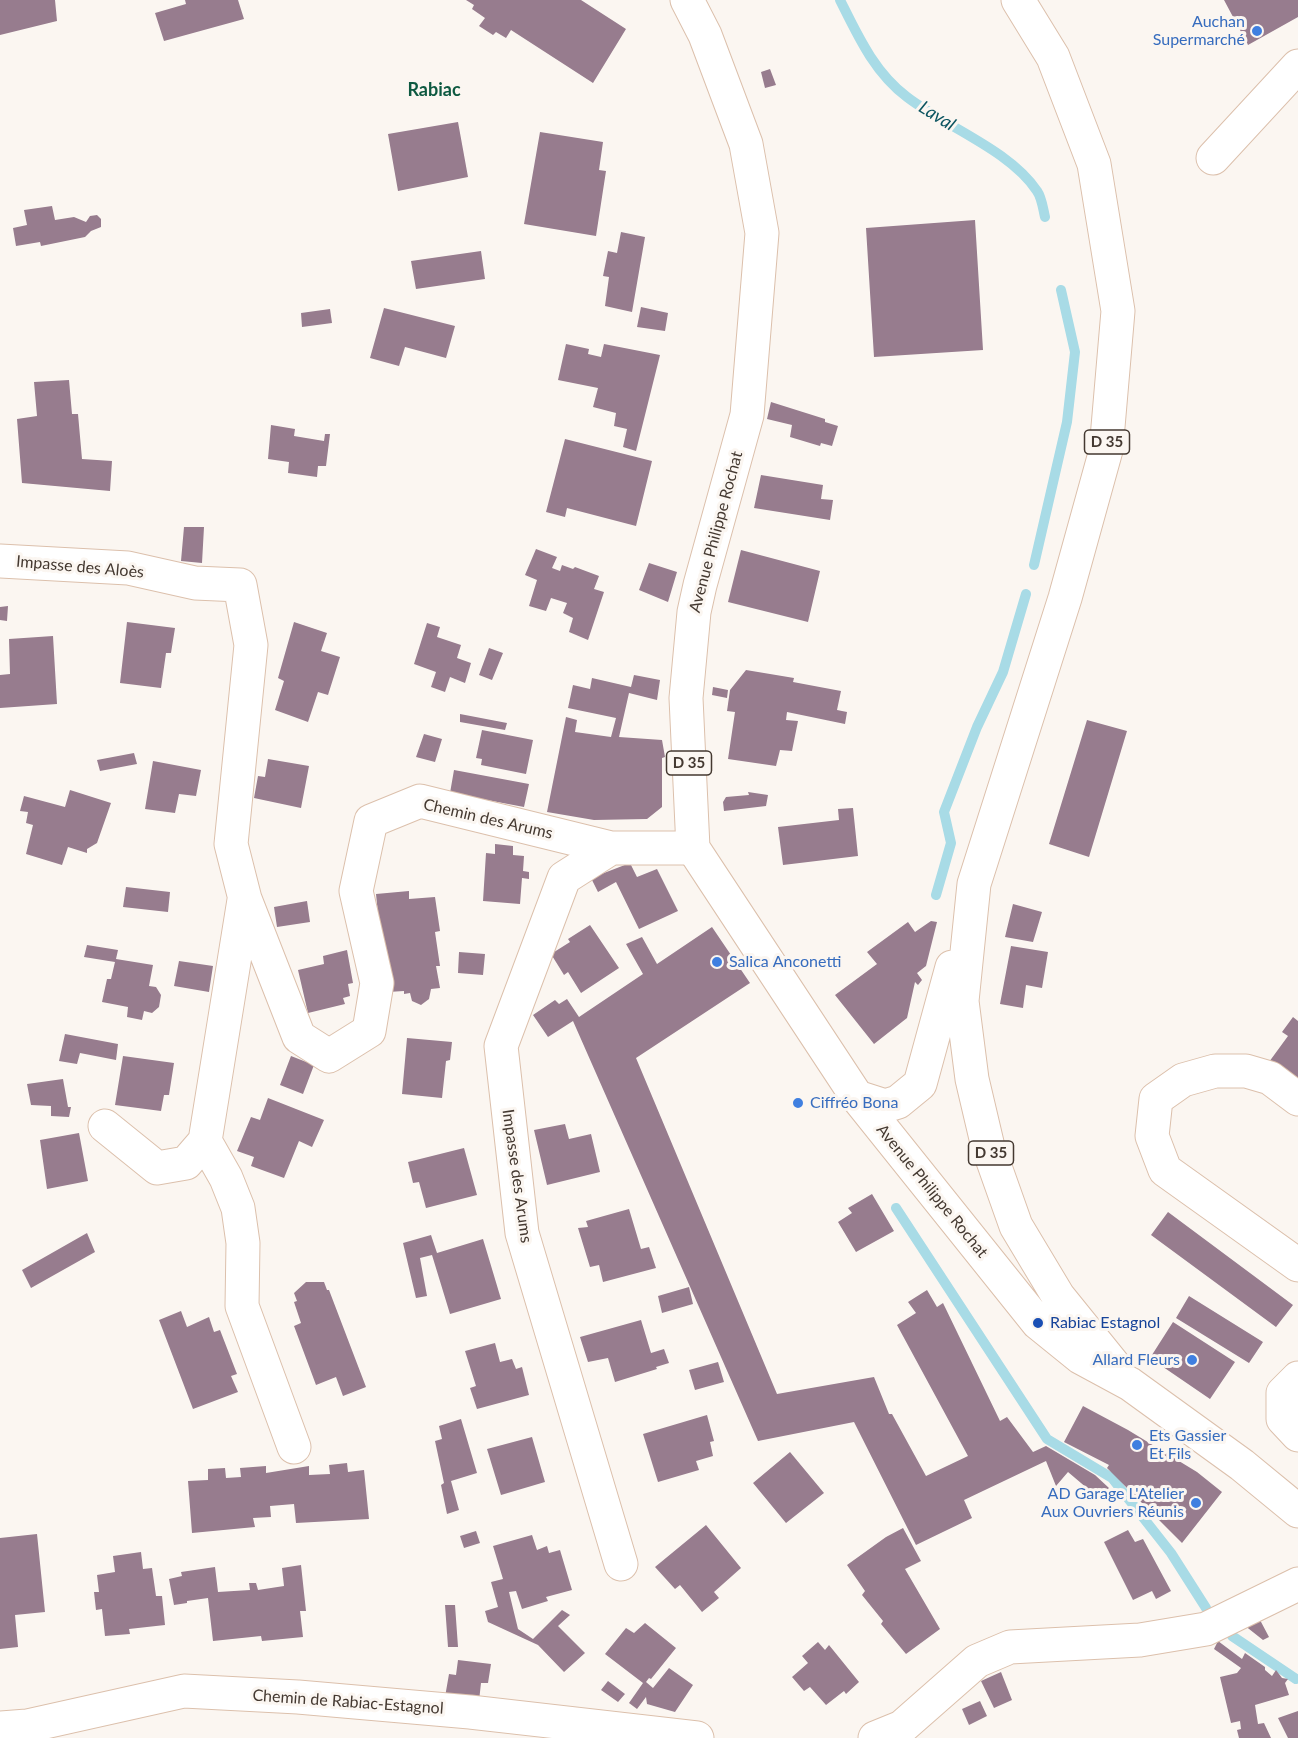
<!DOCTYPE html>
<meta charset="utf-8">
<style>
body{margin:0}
canvas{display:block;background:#fbf6f1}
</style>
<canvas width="1298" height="1738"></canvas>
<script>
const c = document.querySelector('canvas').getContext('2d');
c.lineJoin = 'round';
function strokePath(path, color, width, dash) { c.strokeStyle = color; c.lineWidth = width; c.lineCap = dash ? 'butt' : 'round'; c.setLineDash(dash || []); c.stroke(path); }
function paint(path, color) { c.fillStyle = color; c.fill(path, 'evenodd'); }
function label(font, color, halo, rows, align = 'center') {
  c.font = font + ' Lato,sans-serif'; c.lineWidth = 6; c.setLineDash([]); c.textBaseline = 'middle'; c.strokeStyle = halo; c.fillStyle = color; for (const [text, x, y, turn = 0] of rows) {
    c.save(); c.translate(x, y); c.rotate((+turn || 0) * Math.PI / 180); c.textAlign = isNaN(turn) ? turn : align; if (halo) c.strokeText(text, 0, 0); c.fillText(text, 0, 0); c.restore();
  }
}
const stream = new Path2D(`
 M840 0C858 36 874 72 907 97 946 127 1010 150 1037 191 1042 198 1043 209 1045 217
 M1034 565 1067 422 1075 352 1061 290
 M936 895 951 843 944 812 977 727 1003 672 1026 594
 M896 1208 1047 1439 1112 1478 1171 1553 1206 1608
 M1232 1636 1296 1679`);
const building = new Path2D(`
 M0 0H55L57 21 0 35Z
 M185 0H238L244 19 164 41 155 13 186 4Z
 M466 0H581L626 29 593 83 511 30 506 38 496 32 493 35 479 26 485 18 472 9 474 5Z
 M1224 0H1298V17L1248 45Z
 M770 69 776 85 765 88 761 72Z
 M458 122 468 177 398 191 388 134Z
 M540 132 603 142 599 170 606 171 596 236 524 224Z
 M52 206 55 220 74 217 86 222 90 216 97 215 101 219V227L91 231 85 237 41 246 40 242 16 246 13 228 27 225 24 210Z
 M975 220 983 350 874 357 866 228Z
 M621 232 645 237 632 312 605 306 609 277 603 276 608 251 617 253Z
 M481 251 485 279 416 289 411 261Z
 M641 307 668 313 665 331 637 327Z
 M384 308 455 326 446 358 405 347 399 366 370 358Z
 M330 309 332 323 302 327 301 313Z
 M566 344 589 349 588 354 601 357 604 344 660 355 636 451 623 447 627 429 614 426 616 413 593 407 598 388 558 380Z
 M69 380 72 414H78L82 459 112 461 110 491 22 483 17 419 37 416 34 382Z
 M771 402 825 419V422L838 426 832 446 821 443 820 446 790 437 792 425 767 419Z
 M271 425 295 429 294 436 324 441 325 434H330L326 466H318L317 477 288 473 289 462 268 459Z
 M565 439 652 461 636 526 567 508 565 517 546 512Z
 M761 475 823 485 821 499 833 500 830 520 754 508Z
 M184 527H204L202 563 181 561Z
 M536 549 557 557 552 568 560 571 562 565 573 569 575 567 599 576 594 589 604 592 588 640 569 632 573 618 563 613 567 603 551 598 546 611 529 606 537 580 525 575Z
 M741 550 820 571 808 622 728 602Z
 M649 563 677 572 668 602 639 590Z
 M8 606 7 621 0 620V607Z
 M127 622 175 628 171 653H166L161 688 120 683Z
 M294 622 327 633 321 651 340 657 328 695 318 692 308 722 275 710 284 681 278 678Z
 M427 623 440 627 437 637 461 645 457 658 471 663 465 683 450 677 445 692 431 687 436 672 414 664Z
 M53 636 57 704 0 708V675L10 674 9 639Z
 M489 648 503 653 492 680 479 675Z
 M746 670 794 678 793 682 841 691 837 710 847 712 845 724 787 712 786 720 798 721 792 751 780 750 776 766 728 759 735 712 727 711 730 690Z
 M634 675 660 680 657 700 629 693 619 737 662 740 665 757 662 758V807L647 819 594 820 547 812 566 717 577 720 575 732 611 737 616 718 568 708 573 685 590 689 592 678 631 687Z
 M713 687 728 690 727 698 712 695Z
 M460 714 507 723 505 730 460 722Z
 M1087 720 1127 731 1089 857 1049 844Z
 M482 730 533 740 526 774 481 765 482 759 476 758Z
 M424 734 442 739 435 762 416 757Z
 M134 753 137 764 100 771 97 760Z
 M268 759 309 766 301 808 254 798 258 776 265 777Z
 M153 761 201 770 196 796 179 794 175 813 145 809Z
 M454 770 529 784 524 807 450 793Z
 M70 790 111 803 97 843 87 849V853L68 847 62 865 26 854 33 825 26 823 28 812 20 811 24 796 65 807Z
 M748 792 768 795 766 806 724 811 723 802 726 797 749 795Z
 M853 808 858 856 783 865 778 827 839 820 838 809Z
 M495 844 513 846V855L524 856 523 871 529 872V879L522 878 520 904 483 901 486 853 495 854Z
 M630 863 637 877 657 869 678 911 639 929 616 882 598 892 591 878Z
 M126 887 170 892 168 912 123 907Z
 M409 891V899L435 897 440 931 435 932 440 966H436L440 988 431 989 429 999 421 1005 412 1001 410 993 404 994V991L388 992 380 934 376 894Z
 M307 901 310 922 277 927 274 907Z
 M1013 904 1042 912 1033 942 1005 937Z
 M931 921 937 922 926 966 917 973 922 980 918 985 915 982 907 1018 874 1044 835 995 877 964 867 952 908 922 915 932Z
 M590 925 619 968 581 993 568 972 564 975 551 954 570 942 568 939Z
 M712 927 750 983 636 1058 777 1394 874 1377 889 1414H892L926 1476 968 1456 897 1325 916 1313 908 1302 927 1290 937 1307 943 1303 1000 1421 1007 1417 1033 1452 1046 1446 1095 1475 1109 1488 1103 1494 1097 1489 1094 1494 1068 1472 1056 1486 1046 1461 964 1500 972 1518 916 1545 854 1422 758 1441 573 1021 548 1037 533 1015 555 1000 559 1004 567 999 579 1017 643 974 626 944 642 937 657 964Z
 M87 945 118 950 116 959 153 965 149 986 156 987 161 995 159 1007 152 1013 144 1011 142 1020 127 1017 128 1007 102 1002 107 979H111L115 962 84 957Z
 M1011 946 1048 952 1042 988 1026 985 1023 1008 1000 1004Z
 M347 950 353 983 348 984 350 996 343 998 345 1004 308 1013 298 970 324 964 323 956Z
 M459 952 485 954 483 975 458 973Z
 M179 961 213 966 209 992 174 986Z
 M1293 1017 1298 1021V1081L1269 1062 1288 1036 1282 1032Z
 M65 1034 118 1044 116 1060 80 1053 77 1064 59 1061Z
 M407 1038 452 1042 450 1060 446 1061 442 1098 402 1094Z
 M123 1056 174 1063 169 1095H164L161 1111 115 1105Z
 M291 1056 314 1065 303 1094 280 1085Z
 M63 1079 68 1107H71L69 1117 51 1116V1106L31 1105 27 1084Z
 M268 1098 324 1120 312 1147 299 1141 284 1178 251 1166 254 1157 237 1151 251 1117 260 1120Z
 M565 1124 569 1139 591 1134 600 1172 547 1185 534 1130Z
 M79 1133 88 1181 47 1189 40 1140Z
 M464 1148 477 1195 426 1208 419 1182 413 1183 408 1162Z
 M872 1194 894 1231 856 1252 838 1222 852 1213 848 1208Z
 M629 1209 641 1249 649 1247 656 1268 603 1282 599 1265 590 1267 578 1228 588 1227 586 1221Z
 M1168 1212 1293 1305 1276 1327 1151 1235Z
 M87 1233 95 1252 31 1288 22 1270Z
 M431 1235 437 1253 483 1239 501 1299 450 1314 432 1255 420 1258 427 1296 416 1298 403 1243Z
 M306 1282H324L327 1290H329L366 1387 343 1396 336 1377 316 1385 294 1326 301 1323 294 1302 297 1301 294 1293Z
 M689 1287 693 1304 662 1313 658 1296Z
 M1189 1296 1263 1342 1249 1363 1176 1318Z
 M181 1311 187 1327 209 1317 214 1332 220 1330 237 1374 231 1376 238 1392 193 1409 159 1320Z
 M641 1320 651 1353 664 1349 669 1363 656 1367 657 1369 615 1382 608 1358 588 1362 580 1337Z
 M1173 1322 1235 1362 1210 1399 1150 1358Z
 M495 1343 500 1362 512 1359 516 1369 522 1367 529 1395 477 1409 470 1388 476 1386 465 1351Z
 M718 1362 724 1382 695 1390 689 1370Z
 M1083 1406 1128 1430 1197 1472 1222 1492 1182 1543 1107 1468 1109 1465 1064 1442Z
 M707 1415 714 1441 710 1442 713 1456 696 1461 699 1470 658 1482 643 1434Z
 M461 1419 477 1473 451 1481 459 1510 447 1514 441 1485 444 1483 435 1441 442 1439 439 1426Z
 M532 1437 545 1482 501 1495 487 1449Z
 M790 1452 824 1493 786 1523 753 1483Z
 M347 1463 348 1472 364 1470 369 1519 296 1523 294 1504 270 1506 271 1517 253 1518 255 1527 192 1533 188 1481 208 1480V1469L225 1468 226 1478 241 1477 240 1468 266 1466V1473L309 1466V1475L330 1474 329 1465Z
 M706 1525 741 1568 714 1592 719 1598 702 1612 680 1585 675 1589 655 1567Z
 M903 1528 921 1561 905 1569 940 1629 906 1654 881 1624 883 1621 862 1595 865 1591 847 1565 886 1537Z
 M1128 1530 1135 1542 1143 1539 1171 1591 1156 1599 1152 1591 1133 1600 1104 1542Z
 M476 1531 480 1543 464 1548 460 1536Z
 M37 1534 45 1612 15 1615 18 1647 0 1649V1538Z
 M532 1535 537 1550 547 1546 549 1553 560 1550 572 1590 546 1597 548 1601 522 1609 516 1591 509 1592 518 1629 533 1639 562 1610 570 1615 558 1626 585 1653 564 1672 538 1645 488 1622 485 1611 498 1607 491 1582 503 1579 493 1546Z
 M141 1552 143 1569 152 1568 156 1596H162L165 1625 129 1629 130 1634 105 1636 102 1609 96 1610 94 1592H99L97 1575 115 1572 113 1556Z
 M301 1565 306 1611H300L303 1637 262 1641 261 1636 213 1641 208 1598 187 1601V1603L174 1605 169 1579 182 1576 181 1572 215 1567 218 1592 250 1590 249 1583H256L258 1590 284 1586 282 1568Z
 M445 1605H455L458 1647H448Z
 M1260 1620 1269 1637 1263 1640 1244 1625Z
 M645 1623 676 1648 651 1679 649 1678 646 1682 653 1688 669 1668 693 1685 675 1712 647 1704 646 1697 637 1709 629 1703 643 1683 605 1654 626 1628 634 1633Z
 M1218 1641 1242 1659 1245 1653 1265 1667V1670L1272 1676 1276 1670 1282 1678 1288 1679 1285 1683 1289 1695 1255 1705 1258 1724 1264 1723 1271 1738H1239L1237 1730 1241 1729 1240 1721 1231 1723 1220 1677 1237 1673 1241 1668 1214 1649Z
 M818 1642 825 1650 829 1645 859 1682 846 1694 844 1691 826 1705 810 1687 804 1691 792 1677 808 1663 802 1656Z
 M458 1660 491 1664 488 1683H481L479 1701 445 1697 449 1674 456 1675Z
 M1001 1672 1012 1700 994 1708 981 1681Z
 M608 1681 625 1694 618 1702 601 1690Z
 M980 1701 987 1716 969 1725 962 1709Z
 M1298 1711V1738H1288L1278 1718Z`);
const minor = new Path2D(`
 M1213 158 1298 66
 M0 561 128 568 195 583 240 585 251 645 231 844 245 899 299 1037 329 1056 369 1031 377 983 356 891 371 821 420 801 611 848H693
 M611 848 564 878 501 1046 522 1233 621 1564
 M1298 1099 1270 1078 1246 1071H1215L1183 1080 1156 1099 1152 1136 1165 1170 1298 1265
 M105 1126 157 1168 186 1163 205 1141 244 900
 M205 1141 226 1178 238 1208 243 1243 242 1306 294 1447
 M1298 1378 1283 1393V1419L1298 1435
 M0 1728 27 1726 184 1691 298 1697 470 1712 697 1738
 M875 1738 902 1727 977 1661 1010 1647 1140 1640 1206 1629 1298 1584`);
const major = new Path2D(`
 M687 0 705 35 746 144 762 233 747 415 700 585 694 612 686 698 693 848 857 1097 1038 1323 1080 1357 1130 1384 1242 1465 1298 1511
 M1018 0 1053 57 1094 164 1118 311 1106 450 1065 598 974 884 962 1001 972 1079 988 1147 1016 1226 1058 1296 1117 1369
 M857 1097 885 1106 898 1102 920 1084 952 967`);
const markers = [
 [1257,31,6,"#3f7fe0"],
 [717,962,6,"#3f7fe0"],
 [798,1103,6,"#3f7fe0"],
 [1038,1323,6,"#1a4fb4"],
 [1192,1360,6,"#3f7fe0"],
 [1137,1445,6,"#3f7fe0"],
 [1196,1503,6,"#3f7fe0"]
];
const shields = [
 [1107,442,45],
 [689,763,45],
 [991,1153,45]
];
const shieldNames = [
 ["D 35",1107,442],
 ["D 35",689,763],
 ["D 35",991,1153]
];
const shopNames = [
 ["Auchan",1245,22],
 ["Supermarché",1245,40],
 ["Salica Anconetti",729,962,"left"],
 ["Ciffréo Bona",810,1103,"left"],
 ["Allard Fleurs",1180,1360],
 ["Ets Gassier",1149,1436,"left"],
 ["Et Fils",1149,1454,"left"],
 ["AD Garage L'Atelier",1184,1494],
 ["Aux Ouvriers Réunis",1184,1512]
];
const streetNames = [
 ["Avenue Philippe Rochat",716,532,-75],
 ["Impasse des Aloès",80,567,5],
 ["Chemin des Arums",488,819,13],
 ["Impasse des Arums",517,1176,82],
 ["Avenue Philippe Rochat",932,1191,51],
 ["Chemin de Rabiac-Estagnol",348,1702,4]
];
const transitNames = [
 ["Rabiac Estagnol",1050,1323]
];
const neighbourhoodNames = [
 ["Rabiac",434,90]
];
const waterNames = [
 ["Laval",937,116,32]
];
strokePath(stream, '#a8dbe6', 10);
paint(building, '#977c8e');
strokePath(minor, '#dcc0ac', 35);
strokePath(major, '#dcc0ac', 35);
strokePath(minor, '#fff', 33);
strokePath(major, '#fff', 33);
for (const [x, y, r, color] of markers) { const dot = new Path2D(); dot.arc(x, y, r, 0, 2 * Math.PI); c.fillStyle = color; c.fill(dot); strokePath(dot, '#fbf6f1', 2); }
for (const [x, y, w] of shields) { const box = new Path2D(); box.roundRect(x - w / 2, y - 12, w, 24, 4.5); c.fillStyle = '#fbf6f1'; c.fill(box); strokePath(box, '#443931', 1.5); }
label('bold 15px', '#443931', null, shieldNames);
label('16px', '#366cbe', '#fbf6f1', shopNames, 'right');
label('16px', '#443931', '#fbf6f1', streetNames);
label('16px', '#164399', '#fbf6f1', transitNames, 'left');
label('bold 18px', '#0d5941', '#fbf6f1', neighbourhoodNames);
label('italic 18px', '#0b5460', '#fbf6f1', waterNames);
</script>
